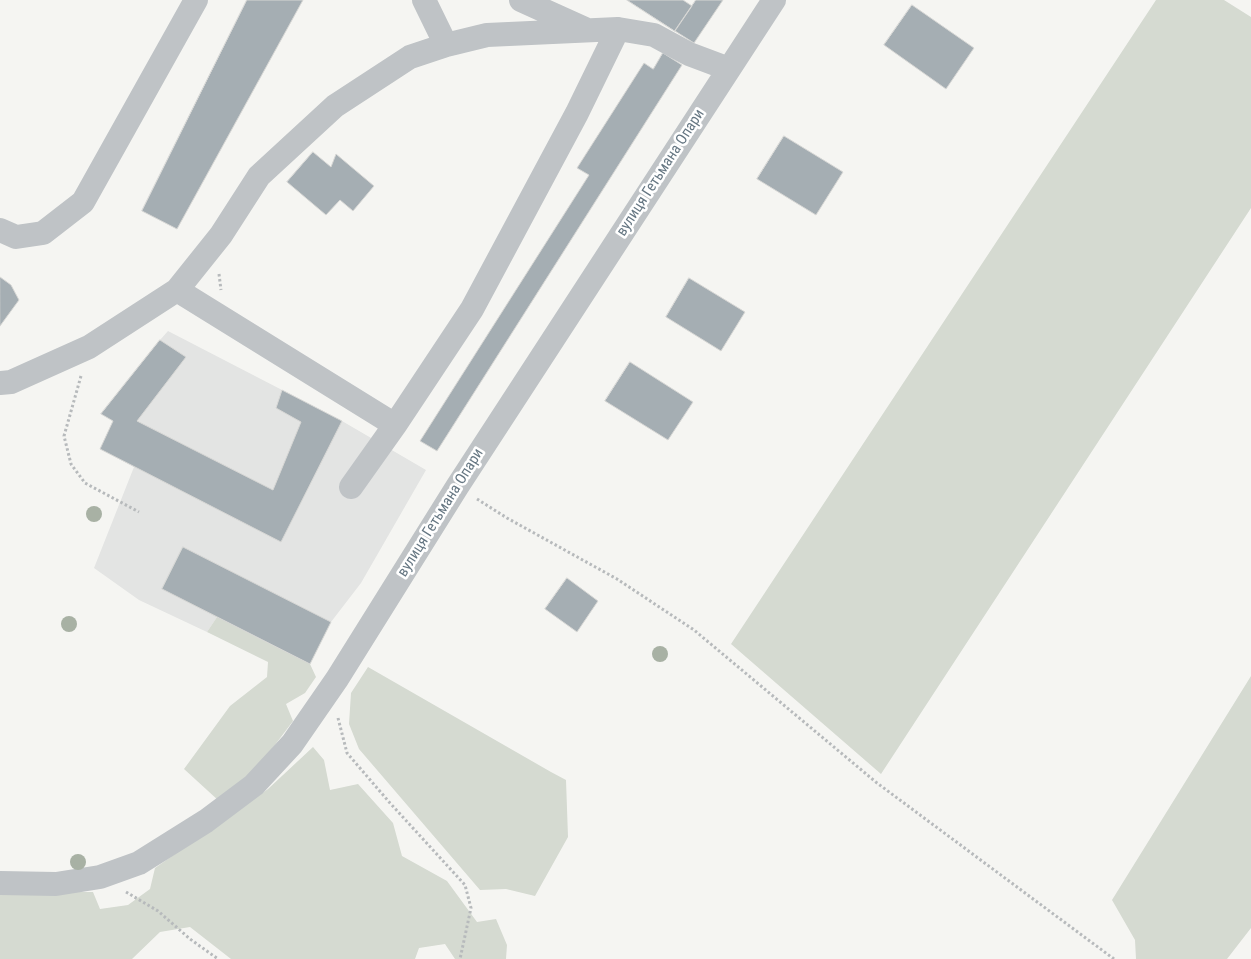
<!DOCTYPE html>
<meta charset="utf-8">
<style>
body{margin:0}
canvas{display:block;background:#f5f5f2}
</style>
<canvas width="1251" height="959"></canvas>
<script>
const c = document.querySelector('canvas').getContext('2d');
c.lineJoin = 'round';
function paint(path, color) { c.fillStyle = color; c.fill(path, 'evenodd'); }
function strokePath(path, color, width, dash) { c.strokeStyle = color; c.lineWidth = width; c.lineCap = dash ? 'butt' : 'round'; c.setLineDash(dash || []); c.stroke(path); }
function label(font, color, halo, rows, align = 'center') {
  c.font = font + ' "Roboto Condensed",sans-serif'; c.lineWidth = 5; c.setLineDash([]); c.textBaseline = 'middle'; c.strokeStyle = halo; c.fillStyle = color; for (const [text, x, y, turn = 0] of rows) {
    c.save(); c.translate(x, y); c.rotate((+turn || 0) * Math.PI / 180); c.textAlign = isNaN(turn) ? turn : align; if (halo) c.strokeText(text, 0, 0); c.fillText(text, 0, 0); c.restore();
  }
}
const built = new Path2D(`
 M168 331 342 421 426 470 361 583 331 622 310 664 217 617 207 632 139 600 94 568 134 467 100 449 113 421 160 340Z`);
const green = new Path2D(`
 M1156 0H1224L1251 17V208L881 774 731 644Z
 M217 617 310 664 316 677 305 693 286 704 293 721 256 770 219 801 184 769 230 706 267 677 268 662 207 632Z
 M368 667 551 772 566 780 568 837 535 896 506 889 480 890 359 749 349 724 351 693Z
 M1251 676V928L1227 959H1136L1135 940 1112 900Z
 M313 747 324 760 330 790 358 784 393 823 402 856 447 881 477 922 496 919 507 945 506 959H455L445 944 419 948 415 959H231L190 927 160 932 132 959H0V892H93L100 909 128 905 150 889 155 868 268 789Z`);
const building = new Path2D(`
 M247 0H303L177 229 142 211Z
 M627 0H683L692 6 675 31Z
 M696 0H723L694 43 675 31Z
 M912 5 974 48 946 89 884 45Z
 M663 53 682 65 437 451 420 441 589 175 577 168 644 63 653 69Z
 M784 136 843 172 816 215 757 179Z
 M313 152 331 167 336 154 374 186 353 211 340 200 326 215 287 182Z
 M0 277 11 285 19 300 0 326Z
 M689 278 745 312 721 351 666 317Z
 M160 340 186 357 137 421 273 490 301 422 276 408 282 390 342 421 281 542 100 449 113 421 101 414Z
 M630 362 693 402 668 440 605 401Z
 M183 547 331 622 310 664 162 589Z
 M567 578 598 601 577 632 545 609Z`);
const path = new Path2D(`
 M219 274 221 290
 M81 376 64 436 71 464 85 483 139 512
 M477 499 507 518 617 579 694 630 877 783 1114 959
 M338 718 347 753 390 803 465 885 471 908 460 959
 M126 892 158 911 190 939 218 959`);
const minor = new Path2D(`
 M424 0 446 45
 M521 0 585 29
 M0 230 16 237 43 233 83 202 196 0
 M177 290 395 425
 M0 383 11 382 89 347 177 290 221 235 259 176 335 106 410 57 446 45 487 35 618 29 654 35 689 54 729 69
 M351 487 395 425 472 309 577 113 618 29
 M0 883 56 884 100 877 139 863 206 821 254 785 292 744 337 679 457 487 774 0`);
const trees = [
 [94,514],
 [69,624],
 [660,654],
 [78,862]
];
const streetNames = [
 ["вулиця Гетьмана Опари",661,173,-57],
 ["вулиця Гетьмана Опари",441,513,-58]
];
paint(built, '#e3e4e3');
paint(green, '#d5dad1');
paint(building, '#a5aeb3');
strokePath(building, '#d7d7d5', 1);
strokePath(path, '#b7babc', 3, [2.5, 2.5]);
strokePath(minor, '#bfc3c6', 24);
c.fillStyle = '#a8b1a4';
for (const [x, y] of trees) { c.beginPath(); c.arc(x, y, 8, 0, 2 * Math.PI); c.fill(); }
label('15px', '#657682', '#fff', streetNames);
</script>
